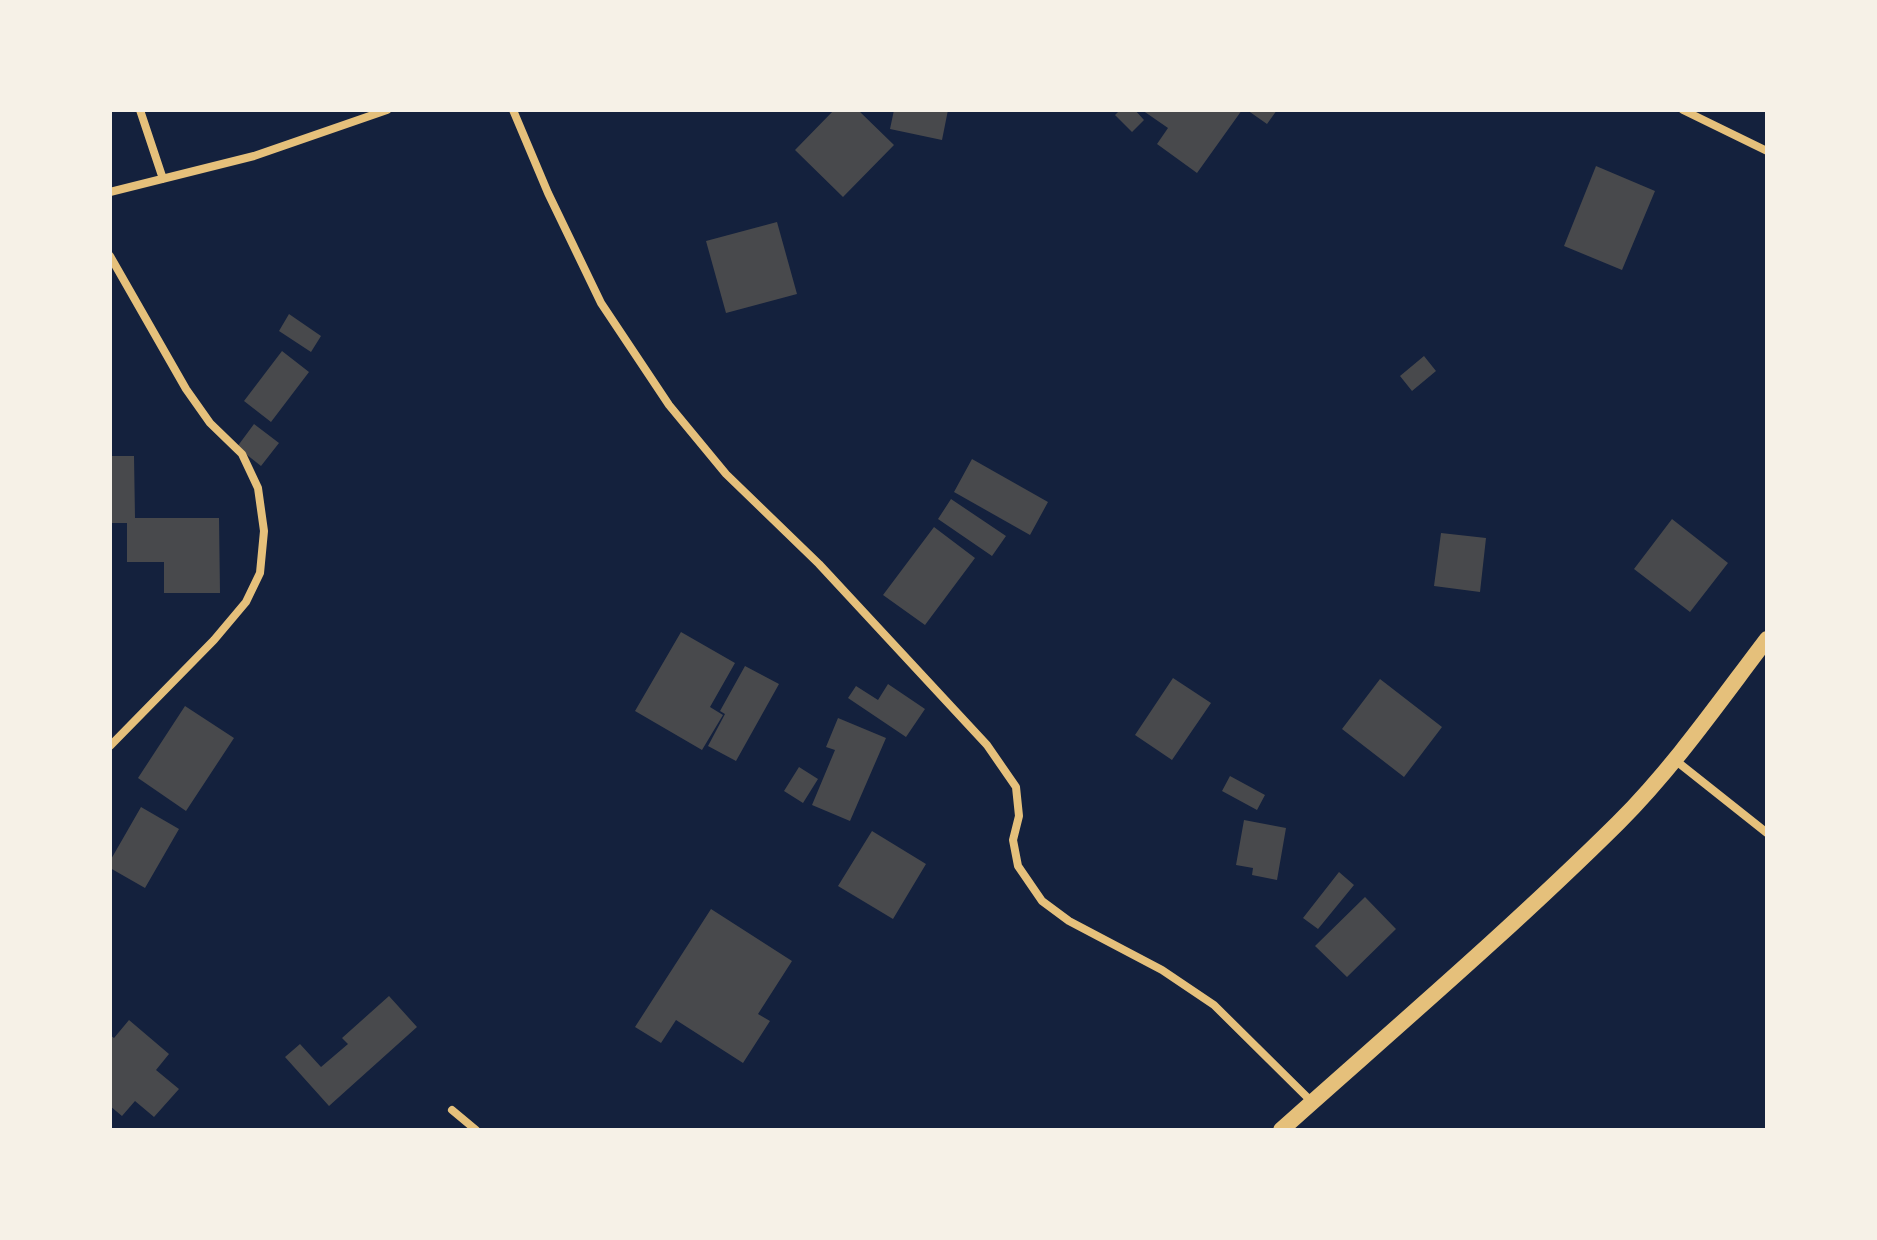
<!DOCTYPE html>
<style>
body{margin:0}
#map{position:relative;width:1877px;height:1240px;overflow:hidden;background:#14213d;font-family:Bitter,serif}
canvas{display:block}
.frame{position:absolute;inset:0;border:112px solid #f6f1e7;pointer-events:none}
</style>
<div id="map">
<canvas width="1877" height="1240"></canvas>
<div class="frame"></div>
</div>
<script>
const c = document.querySelector('canvas').getContext('2d');
c.lineJoin = 'round';
function paint(path, color) { c.fillStyle = color; c.fill(path, 'evenodd'); }
function strokePath(path, color, width, dash) { c.strokeStyle = color; c.lineWidth = width; c.lineCap = dash ? 'butt' : 'round'; c.setLineDash(dash || []); c.stroke(path); }
const building = new Path2D(`
 M834 110H858L894 145 843 197 795 150Z
 M894 110H948L942 140 890 129Z
 M1120 110H1135L1144 120 1132 132 1115 115Z
 M1142 110H1242L1197 173 1157 144 1168 128Z
 M1247 110H1277L1267 124Z
 M1596 166 1655 191 1622 270 1564 246Z
 M777 222 797 294 726 313 706 241Z
 M289 314 321 336 311 352 279 331Z
 M282 351 309 372 271 422 244 401Z
 M1424 356 1436 371 1412 391 1400 376Z
 M254 424 279 443 261 466 237 447Z
 M110 456H134L135 518H219L220 593H164V562H127V523H110Z
 M972 459 1048 502 1030 535 954 492Z
 M951 499 1006 536 992 556 938 519Z
 M1672 519 1728 563 1690 612 1634 569Z
 M934 527 975 558 925 625 883 595Z
 M1441 533 1486 538 1480 592 1434 586Z
 M681 632 735 663 710 707 723 715 702 750 635 711Z
 M745 666 779 684 736 761 708 746 725 714 720 711Z
 M1173 678 1211 703 1172 760 1135 735Z
 M1380 679 1442 727 1404 777 1342 729Z
 M888 684 925 709 906 737 848 698 856 686 878 700Z
 M185 706 234 738 186 811 138 778Z
 M838 718 886 738 850 821 812 805 835 750 826 747Z
 M799 767 818 779 803 803 784 791Z
 M1230 776 1265 795 1257 810 1222 791Z
 M141 807 179 829 145 888 110 868V861Z
 M1244 820 1286 828 1277 880 1252 875 1253 868 1236 865Z
 M872 831 926 864 893 919 838 886Z
 M1339 872 1354 885 1318 929 1303 918Z
 M1365 897 1396 929 1347 977 1315 946Z
 M711 909 792 961 758 1014 770 1021 743 1063 676 1020 661 1043 635 1027Z
 M389 996 417 1027 329 1106 285 1057 300 1044 321 1067 348 1044 342 1038Z
 M129 1020 169 1054 156 1070 179 1089 154 1117 135 1101 122 1116 110 1106V1035L114 1038Z`);
const minor = new Path2D(`
 M140 110 163 179
 M513 110 548 193 601 303 669 405 726 474 819 564 987 745 1016 787 1019 816 1013 840 1018 866 1042 901 1069 921 1162 970 1214 1005 1312 1102
 M1683 110 1767 151
 M110 192 254 156 387 110
 M110 256 186 389 210 423 242 454 258 488 264 531 260 573 246 602 214 640 110 746
 M1675 760 1767 833
 M452 1110 476 1130`);
const secondary = new Path2D(`
 M1281 1130C1394 1029 1510 930 1618 823 1674 767 1719 702 1767 639`);
paint(building, '#48494c');
strokePath(minor, '#e5c07b', 8);
strokePath(secondary, '#e5c07b', 16);
</script>
